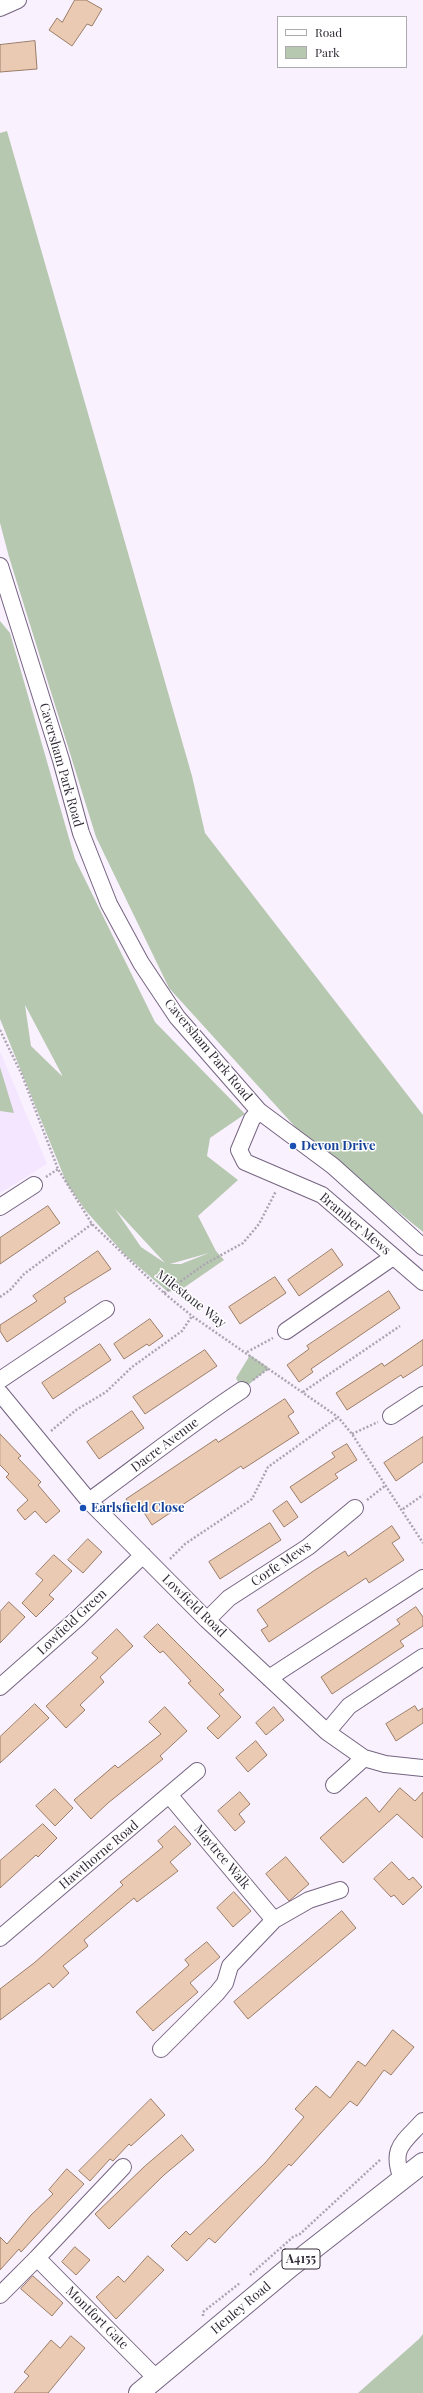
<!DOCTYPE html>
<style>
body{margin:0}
#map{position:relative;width:423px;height:2393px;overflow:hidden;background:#f9f1fe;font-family:"Playfair Display",serif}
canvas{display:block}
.legend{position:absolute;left:277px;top:16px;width:130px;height:52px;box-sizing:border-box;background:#fff;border:1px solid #adaaaf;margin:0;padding:5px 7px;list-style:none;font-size:12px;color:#322b37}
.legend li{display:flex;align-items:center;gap:8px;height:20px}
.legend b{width:20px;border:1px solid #adaaaf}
</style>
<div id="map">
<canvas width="423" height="2393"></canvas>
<ul class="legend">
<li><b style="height:5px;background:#fff"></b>Road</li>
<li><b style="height:11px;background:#b7c8b1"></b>Park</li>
</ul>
</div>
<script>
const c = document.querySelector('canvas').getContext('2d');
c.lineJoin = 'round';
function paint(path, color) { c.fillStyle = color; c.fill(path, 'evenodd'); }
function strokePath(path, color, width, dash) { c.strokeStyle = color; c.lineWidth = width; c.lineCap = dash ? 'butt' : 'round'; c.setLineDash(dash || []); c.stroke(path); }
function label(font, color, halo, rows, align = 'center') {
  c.font = font + ' "Playfair Display",serif'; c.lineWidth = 3; c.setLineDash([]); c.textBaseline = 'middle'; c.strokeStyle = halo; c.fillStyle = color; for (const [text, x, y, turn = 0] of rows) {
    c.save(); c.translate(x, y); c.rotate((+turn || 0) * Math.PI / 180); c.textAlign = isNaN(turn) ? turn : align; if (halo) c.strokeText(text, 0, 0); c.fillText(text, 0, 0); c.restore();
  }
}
const built = new Path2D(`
 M0 1051 47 1164 0 1193Z`);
const green = new Path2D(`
 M7 131 192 776 205 833 423 1115V1232L298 1130 169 988 96 837 9 557 0 523V133Z
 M0 621 10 633 75 859 155 1022 245 1114 210 1138 207 1156 238 1180 198 1216 216 1251 224 1260 182 1289 168 1292 124 1254 86 1211 67 1184 0 1019ZM25 1005 62 1075V1076L31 1046ZM115 1209 165 1263 141 1247ZM209 1253 181 1264H169H170Z
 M0 1067 14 1113 0 1111Z
 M250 1355 269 1368 242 1390 236 1378Z
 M423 2334V2393H358L419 2339Z`);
const building = new Path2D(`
 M75 0H86L102 9 92 26 87 24 72 46 49 30 57 18 62 22Z
 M35 41 37 69 0 72V45Z
 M48 1206 60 1223 0 1264V1238Z
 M332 1249 343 1265 299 1296 288 1280Z
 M98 1251 111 1269 64 1298 66 1302 7 1342 0 1331V1325L37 1301 33 1296Z
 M275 1277 286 1293 240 1324 229 1307Z
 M389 1291 400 1308 311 1369 313 1372 299 1382 287 1365 309 1349 307 1346Z
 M150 1319 163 1336 149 1346 147 1344 124 1359 114 1344Z
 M423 1340V1365L403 1378 401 1375 347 1410 336 1393 382 1363 384 1366Z
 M100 1344 111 1360 53 1399 42 1383Z
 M205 1350 217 1366 145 1414 133 1397Z
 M285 1399 294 1412 288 1416 299 1433 243 1469 241 1466 152 1525 141 1508 135 1512 126 1499 216 1439 218 1442Z
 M132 1411 144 1428 99 1459 87 1442Z
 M0 1434 21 1456 18 1458 41 1482 38 1485 60 1511 46 1523 35 1511 25 1520 17 1510 28 1500 6 1477 9 1474 0 1465Z
 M423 1437V1462L396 1481 384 1463Z
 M347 1444 357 1460 335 1474 338 1478 301 1503 290 1487 335 1457 332 1453Z
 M287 1501 298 1517 284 1527 273 1511Z
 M270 1523 281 1540 220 1579 209 1562Z
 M392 1526 400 1538 392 1543 404 1560 369 1583 366 1578 269 1642 261 1630 268 1626 257 1610 315 1570 345 1551 348 1556Z
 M88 1539 102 1552 83 1573 68 1560Z
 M54 1555 72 1571 49 1595 54 1599 36 1617 22 1603 43 1580 36 1574Z
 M9 1602 25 1617 0 1643V1612Z
 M416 1607 423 1617V1626L400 1641 404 1646 332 1694 321 1677 400 1624 397 1620Z
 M158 1624 224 1690 219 1694 241 1717 218 1739 207 1728 220 1716 188 1683 191 1681 163 1651 160 1653 144 1637Z
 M117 1629 133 1646 100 1677 104 1682 80 1705 85 1710 66 1728 46 1706 98 1658 92 1653Z
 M35 1704 49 1718 0 1763V1737Z
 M415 1706 418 1711 423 1708V1723L396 1741 386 1724Z
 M165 1707 187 1731 160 1756 163 1759 108 1803 91 1819 74 1800 115 1765 118 1768 161 1734 149 1722Z
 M274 1707 284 1720 266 1735 256 1723Z
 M256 1741 267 1755 248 1772 236 1758Z
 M400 1788 415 1801 423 1792V1838L397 1814 343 1863 320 1838 366 1797 379 1812Z
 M55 1789 73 1808 55 1826 36 1806Z
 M240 1792 250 1804 239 1814 245 1822 235 1831 218 1811Z
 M43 1824 57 1838 38 1857 36 1855 0 1888V1861Z
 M175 1826 191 1844 170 1862 178 1871 137 1902 134 1898 84 1940 88 1946 63 1966 69 1973 53 1988 49 1983 0 2020V1989L34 1963 123 1885 120 1882 163 1847 158 1841Z
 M286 1857 309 1884 289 1901 266 1874Z
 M392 1862 409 1880 413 1877 422 1887 403 1905 394 1895 391 1897 374 1879Z
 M234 1892 251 1911 233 1927 217 1908Z
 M342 1911 356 1928 248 2019 234 2002Z
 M207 1942 220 1957 190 1983 198 1992 153 2031 136 2012 189 1965 185 1960Z
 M393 2030 414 2047 391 2075 384 2070 357 2106 350 2101 291 2166 289 2164 215 2243 209 2238 187 2261 171 2246 186 2231 190 2235 265 2163 304 2117 295 2109 316 2086 330 2098 358 2061 365 2066Z
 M151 2099 165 2115 131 2146 129 2144 113 2161 110 2159 90 2181 79 2171Z
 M182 2135 194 2150 164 2175 109 2229 95 2214 145 2166Z
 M67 2169 84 2184 21 2252 19 2249 0 2270V2237L7 2244 31 2215 53 2194 49 2190Z
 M75 2247 90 2260 76 2275 62 2262Z
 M148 2256 164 2270 116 2319 96 2297 118 2276 124 2282Z
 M33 2276 63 2303 52 2316 21 2289Z
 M71 2336 85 2348 48 2393H14L29 2376 24 2372 51 2340 60 2348Z`);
const path = new Path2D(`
 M0 1030 22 1075 58 1169 92 1224 164 1293 192 1316 338 1417 352 1434 423 1543
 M46 1177 58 1169
 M164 1293 205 1264 243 1243 259 1224 276 1191
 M0 1297 10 1290 24 1274 92 1224
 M247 1352 273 1338
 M253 1380 269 1368
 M303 1392 400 1326
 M51 1431 76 1410 106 1392 132 1367 182 1331 192 1316
 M352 1434 378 1422
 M367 1500 386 1485
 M403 1509 423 1495
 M170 1559 185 1544 252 1499 268 1467 338 1417
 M250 2275 293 2237 300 2234 381 2159
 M203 2316V2312L240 2283`);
const minor = new Path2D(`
 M0 8 18 0
 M0 566 61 760 81 833 109 904 141 963 177 1017 259 1111 333 1166 423 1247
 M259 1111 252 1119 239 1150 245 1162 322 1195 423 1282
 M0 1207 34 1185
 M286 1331 393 1257
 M0 1380 106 1309
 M0 1393 89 1501 207 1620 327 1732 364 1758 385 1764 423 1768
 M391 1416 423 1395
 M89 1501C140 1464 189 1425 242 1390
 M207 1620 229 1598 308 1547 355 1508
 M269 1678 423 1578
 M0 1687 78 1618 143 1555
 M327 1732 349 1706 423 1657
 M334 1785 364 1758
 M170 1796 274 1920 309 1900 340 1890
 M0 1938 197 1771
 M161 2049 217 1993 225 1983 230 1966 274 1920
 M123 2167 37 2258 156 2378
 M402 2179C390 2148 403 2143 423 2121
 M0 2295 37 2258`);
const major = new Path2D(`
 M139 2393 290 2267 423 2163`);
const markers = [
 [293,1146,4,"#1a4fb4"],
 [83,1508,4,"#1a4fb4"]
];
const shields = [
 [301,2259,38]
];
const shieldNames = [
 ["A4155",301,2259]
];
const streetNames = [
 ["Caversham Park Road",61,765,74],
 ["Caversham Park Road",208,1050,50],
 ["Bramber Mews",355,1224,40],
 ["Milestone Way",191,1299,38],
 ["Dacre Avenue",165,1445,-37],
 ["Corfe Mews",281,1564,-34],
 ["Lowfield Road",194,1606,44],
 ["Lowfield Green",72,1622,-43],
 ["Hawthorne Road",99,1855,-40],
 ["Maytree Walk",222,1857,50],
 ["Henley Road",241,2308,-40],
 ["Montfort Gate",97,2318,45]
];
const transitNames = [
 ["Devon Drive",301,1146],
 ["Earlsfield Close",91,1508]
];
paint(built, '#f4e6fe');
paint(green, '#b7c8b1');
paint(building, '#eacab2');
strokePath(building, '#9b7d67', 1);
strokePath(minor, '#756481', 18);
strokePath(major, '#756481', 22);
strokePath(path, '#aca5b1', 2.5, [2, 2]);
strokePath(minor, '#fff', 16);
strokePath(major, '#fff', 20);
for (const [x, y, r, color] of markers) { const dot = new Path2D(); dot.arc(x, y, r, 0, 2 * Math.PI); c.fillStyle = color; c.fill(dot); strokePath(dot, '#fff', 1.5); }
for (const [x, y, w] of shields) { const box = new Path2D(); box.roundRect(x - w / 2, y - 10, w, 20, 3); c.fillStyle = '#fff'; c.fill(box); strokePath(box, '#322b37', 1); }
label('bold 12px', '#322b37', null, shieldNames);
label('13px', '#322b37', '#fff', streetNames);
label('bold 13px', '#164399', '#fff', transitNames, 'left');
</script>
